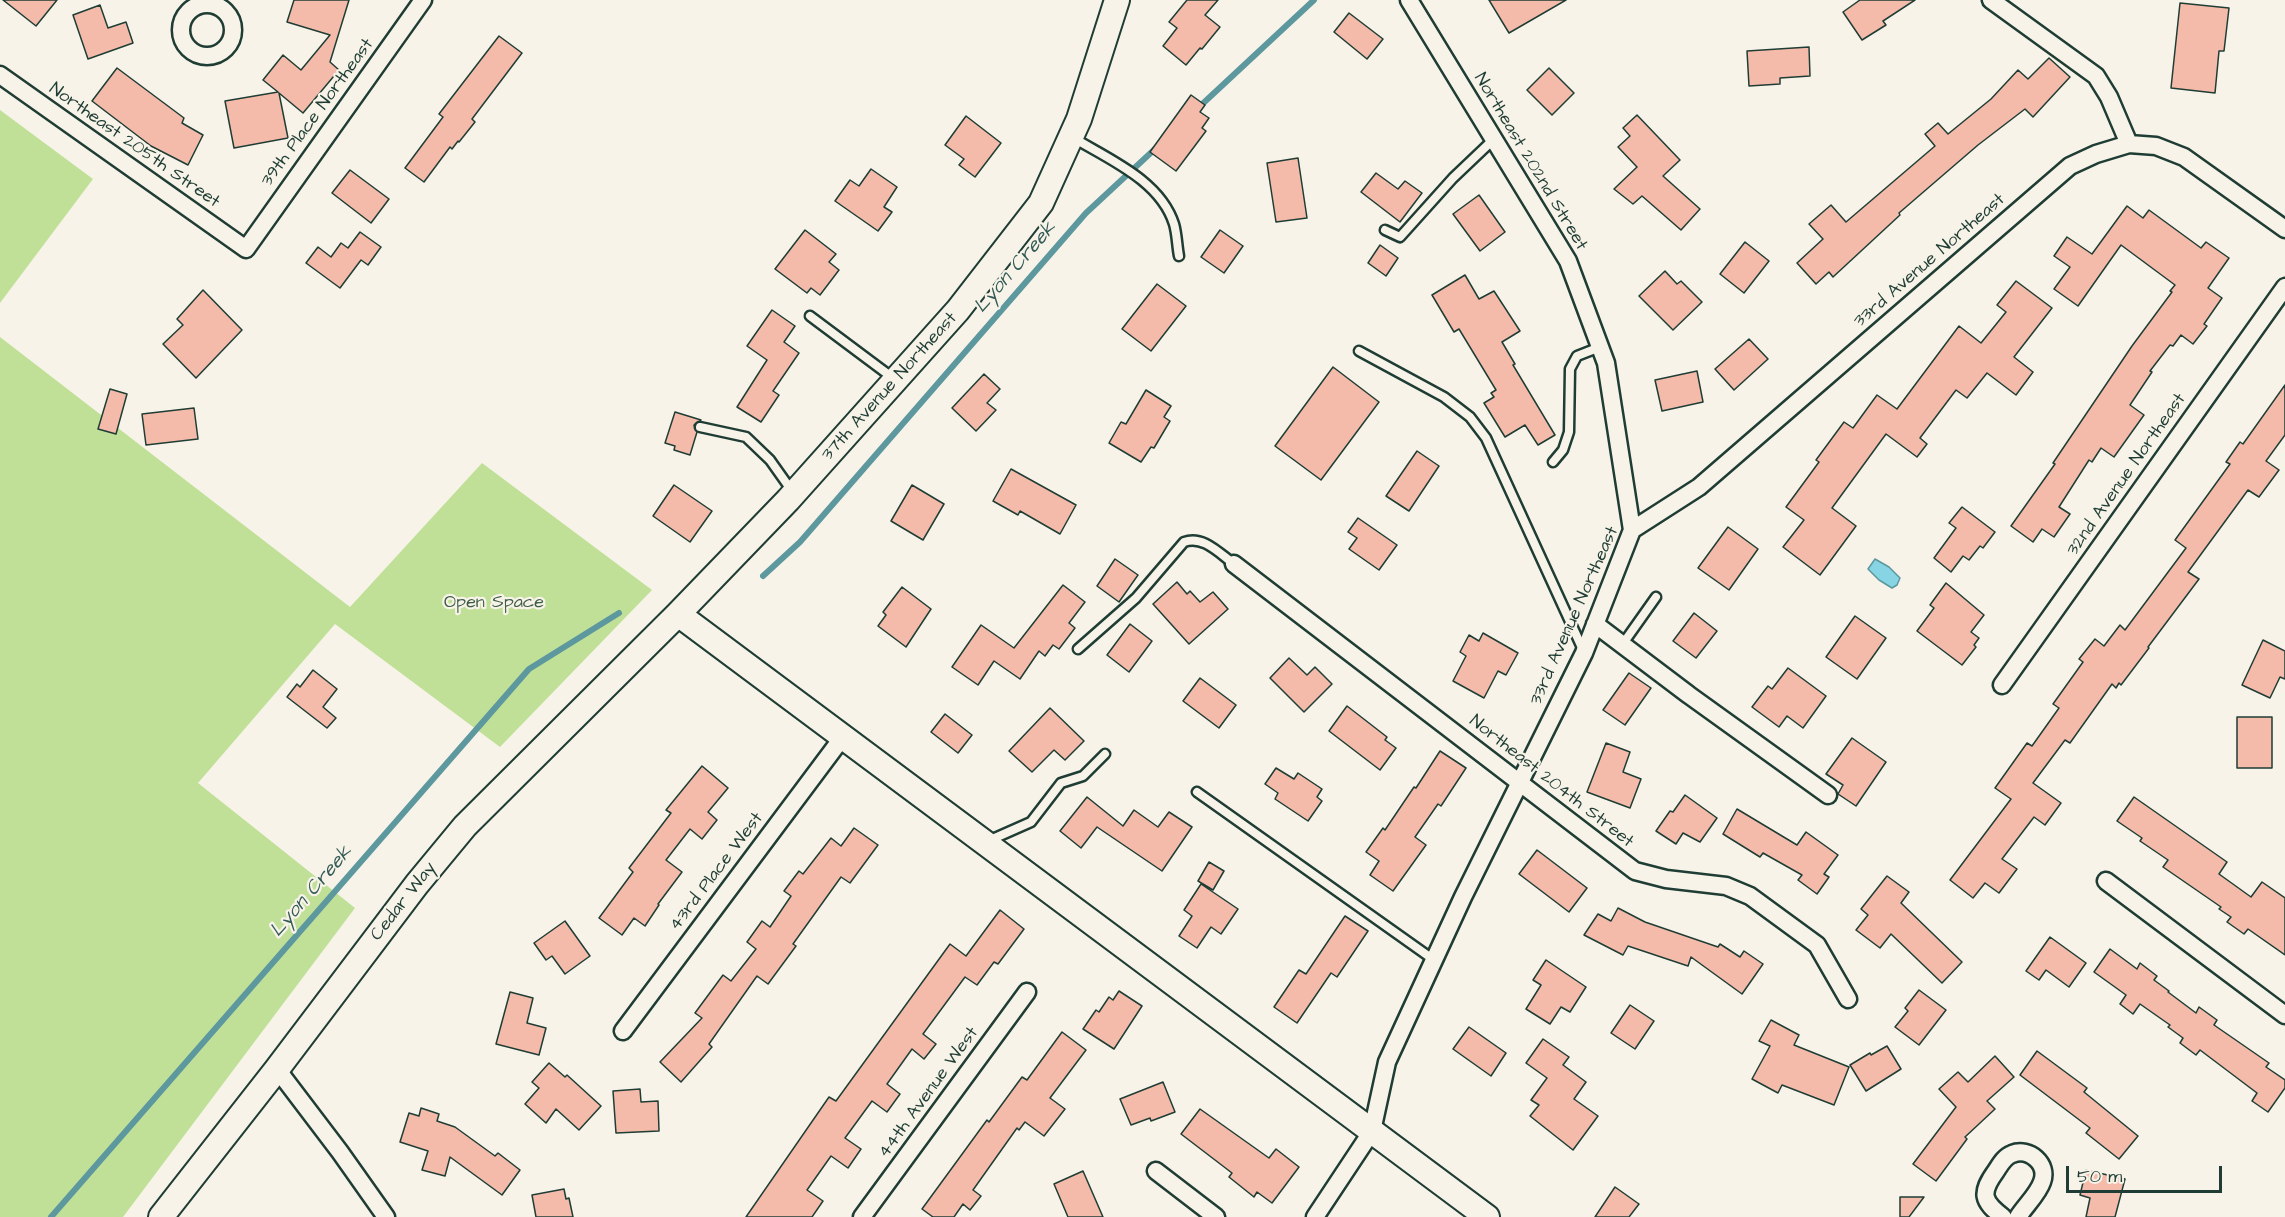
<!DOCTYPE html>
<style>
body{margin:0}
#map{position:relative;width:2285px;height:1217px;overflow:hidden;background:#f7f3e8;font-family:"Architects Daughter",sans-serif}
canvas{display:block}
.scale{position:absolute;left:2066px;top:1166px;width:156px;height:27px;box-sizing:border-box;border:3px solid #1f3d34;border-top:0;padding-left:8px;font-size:18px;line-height:21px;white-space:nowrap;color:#1f3d34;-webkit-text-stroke:4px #f7f3e8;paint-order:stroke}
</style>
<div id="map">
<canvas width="2285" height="1217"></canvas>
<div class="scale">50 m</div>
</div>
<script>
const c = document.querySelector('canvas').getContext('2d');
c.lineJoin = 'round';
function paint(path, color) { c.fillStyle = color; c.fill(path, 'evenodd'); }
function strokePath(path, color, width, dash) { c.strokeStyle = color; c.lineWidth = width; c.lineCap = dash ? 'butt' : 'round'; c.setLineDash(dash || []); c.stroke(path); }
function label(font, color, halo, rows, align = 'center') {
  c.font = font + ' "Architects Daughter",sans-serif'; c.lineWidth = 4.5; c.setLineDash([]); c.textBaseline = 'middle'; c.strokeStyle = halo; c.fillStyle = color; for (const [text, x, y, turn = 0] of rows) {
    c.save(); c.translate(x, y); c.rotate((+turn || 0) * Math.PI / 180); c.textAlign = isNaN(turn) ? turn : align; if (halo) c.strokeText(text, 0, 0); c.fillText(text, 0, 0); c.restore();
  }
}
const green = new Path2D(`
 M0 110 93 179 0 303Z
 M0 337 350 607 482 463 652 590 500 747 335 624 198 783 355 908 123 1217H0Z`);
const water = new Path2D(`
 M1875 559 1889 567 1900 578 1897 585 1892 588 1879 580 1868 569Z`);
const stream = new Path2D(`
 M1198 108 1314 0
 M763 576 800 542 1086 213 1156 148
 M51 1217 529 669 619 613`);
const building = new Path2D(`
 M3 0H57L36 26Z
 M294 0H349L330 62 339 70 303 113 279 93 288 138 234 148 225 101 278 92 263 80 283 55 301 70 330 35 287 22Z
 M1187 0H1218L1205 15 1220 27 1202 49 1200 48 1186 65 1163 46 1177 28 1169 22Z
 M1489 0H1566L1509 33Z
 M1860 0H1915L1883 21 1886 25 1862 40 1843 12Z
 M2180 3 2229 8 2224 51H2219L2215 93 2171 88Z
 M100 5 108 28 126 22 133 43 88 59 73 15Z
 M1349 13 1383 39 1367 59 1334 32Z
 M499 36 522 53 472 119 475 122 459 142 458 141 452 149 450 147 424 182 405 168 443 117 439 114Z
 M1809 47 1810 76 1780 78V84L1749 86 1747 51Z
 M2049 58 2070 77 2033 117 2025 109 1978 145 1899 213 1900 215 1833 277 1829 272 1816 284 1797 263 1823 239 1809 224 1831 205 1846 222 1935 146 1925 134 1938 123 1948 134 1991 99 2018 70 2028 79Z
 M117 68 184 118 182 123 203 135 188 165 151 146 92 101Z
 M1549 68 1574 93 1552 115 1527 90Z
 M1191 95 1205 105 1200 112 1209 118 1202 128 1206 131 1176 171 1150 152Z
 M1637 115 1680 160 1663 176 1700 209 1681 230 1642 196 1633 204 1614 189 1637 167 1618 147 1630 136 1623 128Z
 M966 116 1001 143 975 177 959 165 964 159 945 145Z
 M1298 158 1307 218 1276 222 1267 163Z
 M871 169 897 187 884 207 892 212 878 231 835 201 850 180 859 186Z
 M350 170 389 199 371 223 332 193Z
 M1376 173 1398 189 1405 181 1422 193 1400 222 1361 192Z
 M1479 195 1505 232 1480 251 1453 214Z
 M2127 206 2143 218 2149 210 2201 248 2206 242 2229 258 2208 288 2222 298 2204 324 2207 326 2193 344 2181 335 2173 346 2170 345 2150 371 2152 372 2130 405 2144 415 2114 457 2101 448 2092 462 2089 460 2059 507 2070 514 2054 537 2042 529 2033 542 2011 526 2055 464 2053 463 2132 346 2172 292 2170 291 2175 285 2121 245 2078 306 2054 289 2070 267 2054 256 2067 237 2092 254Z
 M805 230 836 254 829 262 839 270 820 295 811 288 807 293 775 269Z
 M1220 230 1243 246 1224 273 1201 257Z
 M360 232 381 247 368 265 361 260 340 288 306 263 318 247 331 257 341 243 348 248Z
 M1745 242 1769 261 1744 293 1720 274Z
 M1380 245 1398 258 1386 276 1368 263Z
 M1665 271 1677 284 1681 281 1702 302 1673 330 1639 296Z
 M1465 275 1479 299 1494 291 1520 331 1502 342 1515 364 1513 365 1555 435 1538 445 1525 425 1505 437 1484 403 1494 397 1491 393 1496 390 1459 329 1454 332 1432 295Z
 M2016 281 2052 308 2014 357 2033 372 2016 395 1987 373 1967 398 1956 390 1920 438 1927 444 1917 457 1886 434 1832 508 1856 526 1820 575 1783 547 1804 520 1786 507 1819 462 1816 460 1844 422 1853 428 1877 395 1897 409 1959 326 1981 343 2006 312 1997 305Z
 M1157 284 1186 306 1151 351 1122 329Z
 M203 290 242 330 196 378 163 344 183 325 177 319Z
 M772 310 795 326 784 342 799 353 773 391 779 395 761 422 737 407 767 360 747 346Z
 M1749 339 1768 359 1734 390 1715 369Z
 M1333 367 1379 402 1321 480 1275 446Z
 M1697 371 1703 402 1662 411 1655 380Z
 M984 374 1000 389 987 403 996 410 976 431 952 408Z
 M2285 385V435L2266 461 2279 470 2259 497 2248 490 2188 572 2199 579 2148 647 2149 648 2121 685 2119 683 2116 688 2112 684 2070 743 2065 740 2033 783 2061 803 2045 825 2034 817 2002 859 2017 869 1999 893 1985 883 1973 898 1950 880 2011 799 1995 788 2027 743 2032 746 2059 708 2053 704 2083 662 2079 659 2095 639 2104 646 2120 625 2125 630 2186 548 2175 540 2230 464 2226 462 2240 442 2243 444Z
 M110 389 127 394 116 434 98 429Z
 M1146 390 1171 406 1164 417 1170 421 1154 448 1151 447 1141 462 1109 443 1121 422 1126 424Z
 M194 408 198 439 146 445 142 414Z
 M675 412 701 420 694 425 697 432 690 455 674 450 675 446 665 443Z
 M1417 451 1439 466 1409 511 1386 496Z
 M1011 469 1076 505 1060 534 1020 511 1018 515 993 501Z
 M674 485 712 511 690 542 653 516Z
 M912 485 944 504 923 540 891 521Z
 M1962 507 1995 532 1983 548 1980 546 1969 560 1963 556 1951 572 1934 558 1956 528 1949 523Z
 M1358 518 1397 545 1379 570 1349 549 1357 538 1348 532Z
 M1728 527 1758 549 1729 590 1698 568Z
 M1115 559 1138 575 1119 602 1097 586Z
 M1177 582 1187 594 1190 591 1200 602 1213 592 1228 609 1189 644 1153 604Z
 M1946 583 1984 615 1971 632 1979 638 1974 645 1976 647 1962 665 1917 631 1934 608 1930 605Z
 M1063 585 1085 602 1069 623 1075 628 1059 649 1053 645 1045 656 1039 651 1020 679 994 661 978 685 952 667 981 625 1014 648Z
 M902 587 931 609 906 647 878 626 886 615 883 612Z
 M1694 613 1717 631 1696 658 1673 641Z
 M1855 616 1886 638 1857 679 1826 657Z
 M1130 624 1152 641 1129 672 1107 655Z
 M1483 633 1518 653 1506 675 1498 671 1484 698 1453 681 1466 656 1460 652 1469 635 1479 641Z
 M2263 640 2285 651V679L2280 677 2270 698 2242 685Z
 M1289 658 1307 675 1315 667 1332 684 1304 712 1270 678Z
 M1788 668 1826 696 1803 728 1787 716 1779 727 1752 707 1768 686 1772 689Z
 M313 670 337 689 323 707 336 718 327 728 287 697 297 684 300 687Z
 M1629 673 1651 688 1625 725 1603 710Z
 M1200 678 1236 705 1219 728 1183 701Z
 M1347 706 1387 737 1385 740 1396 748 1380 770 1329 731Z
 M1050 708 1084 741 1065 760 1054 750 1032 772 1009 751Z
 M945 714 972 735 958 753 931 732Z
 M2237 717H2272V768H2237Z
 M1852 738 1886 762 1856 806 1838 794 1843 785 1826 774Z
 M1606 743 1630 752 1623 772 1641 779 1630 808 1587 792Z
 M1440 751 1466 768 1441 806 1438 804 1415 837 1426 845 1393 891 1370 875 1379 861 1366 852 1383 828 1385 830 1414 787 1416 788Z
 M702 766 728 788 708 812 717 820 702 839 690 829 666 860 682 872 658 904 659 905 645 926 634 918 622 935 599 918 633 872 629 868 671 813 666 810Z
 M1276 768 1294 779 1298 773 1322 789 1317 797 1322 801 1308 821 1275 799 1278 793 1265 784Z
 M1685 795 1717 818 1700 842 1683 833 1676 844 1656 831 1670 811 1673 812Z
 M1087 797 1123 826 1134 810 1158 827 1169 812 1192 827 1162 871 1097 827 1081 848 1060 831Z
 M2134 797 2227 862 2219 874 2251 897 2262 882 2285 898V955L2248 929 2244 934 2227 922 2231 917 2219 909 2221 907 2163 867 2168 860 2140 841 2142 838 2117 821Z
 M1737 809 1797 845 1806 832 1838 855 1824 874 1829 877 1817 894 1798 880 1802 875 1763 853 1760 857 1723 834Z
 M854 828 878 845 850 883 841 877 793 944 796 946 768 984 757 976 709 1044 712 1047 681 1082 660 1062 702 1018 695 1013 723 975 731 981 756 949 747 942 762 921 770 927 791 896 784 891 799 871 803 874 831 838 841 846Z
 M1537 850 1587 888 1569 912 1519 874Z
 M1209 862 1224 871 1213 890 1198 881Z
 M1887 876 1909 892 1901 903 1962 962 1942 983 1891 934 1880 948 1856 930 1868 915 1861 909Z
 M1201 884 1238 909 1221 934 1211 927 1197 948 1179 936 1192 916 1184 910Z
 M1618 908 1645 922 1718 947 1720 944 1740 957 1744 951 1763 964 1742 994 1691 957 1688 966 1628 946 1623 955 1584 935 1598 914 1611 921Z
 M1000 910 1024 929 998 964 994 962 977 985 965 977 923 1034 936 1044 924 1059 912 1049 887 1084 900 1094 887 1112 872 1101 845 1138 861 1149 848 1168 831 1156 807 1190 823 1201 812 1217H746L829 1097 836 1101 950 944 966 956Z
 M1345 916 1368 931 1337 977 1331 973 1297 1023 1274 1007 1299 970 1306 974Z
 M565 921 590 956 565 974 552 956 546 960 534 943Z
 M2050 937 2086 963 2069 987 2046 970 2039 980 2026 971Z
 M2110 949 2137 969 2140 963 2157 976 2154 980 2169 991 2168 992 2196 1013 2199 1007 2217 1020 2214 1025 2269 1063 2266 1067 2285 1080V1088L2268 1112 2252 1101 2257 1093 2200 1050 2196 1055 2180 1043 2183 1038 2168 1027 2170 1025 2140 1004 2133 1014 2120 1004 2126 995 2094 972Z
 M1546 960 1586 987 1570 1012 1561 1007 1550 1024 1526 1009 1541 985 1533 980Z
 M1919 990 1946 1010 1919 1045 1895 1027 1908 1011 1905 1008Z
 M1119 991 1142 1006 1114 1049 1083 1029 1096 1010 1099 1012 1109 997 1113 1000Z
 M510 992 533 998 527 1023 546 1028 539 1055 496 1044Z
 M1630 1005 1654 1021 1635 1049 1611 1033Z
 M1771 1020 1799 1035 1794 1045 1849 1067 1834 1105 1782 1085 1778 1093 1752 1079 1770 1046 1759 1041Z
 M1469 1027 1506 1053 1491 1076 1453 1049Z
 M1062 1032 1086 1050 1050 1098 1065 1109 1044 1136 1025 1122 1019 1130 1017 1128 973 1190 981 1196 970 1210 963 1204 954 1217H933L922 1209 987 1120 989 1122 1022 1077 1027 1080Z
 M1543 1039 1569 1057 1563 1065 1586 1082 1574 1099 1598 1116 1573 1150 1530 1116 1539 1105 1531 1100 1547 1078 1526 1063Z
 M1887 1046 1901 1069 1866 1091 1850 1065 1870 1053 1871 1055Z
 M2037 1051 2087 1088 2084 1092 2138 1136 2119 1159 2086 1133 2090 1128 2020 1075Z
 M1995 1056 2014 1077 1987 1101 1995 1109 1965 1137 1967 1139 1936 1181 1913 1164 1956 1107 1939 1089 1958 1072 1968 1082Z
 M549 1063 565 1077 567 1075 601 1106 579 1130 556 1109 546 1123 525 1104 539 1088 532 1082Z
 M1163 1082 1175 1112 1151 1121 1150 1118 1131 1125 1120 1099Z
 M640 1089 641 1102 658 1101 659 1131 616 1133 613 1091Z
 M421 1108 439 1114 437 1121 455 1127 495 1156 498 1153 520 1170 502 1195 450 1157 445 1176 422 1170 428 1151 400 1142 409 1113 419 1116Z
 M1200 1109 1269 1158 1276 1149 1299 1167 1272 1203 1257 1192 1254 1197 1229 1177 1232 1173 1181 1134Z
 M2086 1170 2125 1179 2115 1217H2086L2090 1198 2080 1195Z
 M1083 1171 1103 1217H1068L1054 1184Z
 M1615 1187 1639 1204 1629 1217H1595Z
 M564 1189 566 1199 569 1198 573 1217H536L532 1195Z
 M1900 1197H1924L1909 1217H1900Z`);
const lane = new Path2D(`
 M1072 137C1108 159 1160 180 1174 224 1177 234 1177 246 1179 256
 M1385 230 1400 237 1453 178 1494 139
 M810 316 893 378
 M1359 351 1444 397 1470 417 1486 438 1584 652
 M700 427 746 437 770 460 792 491
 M1553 462 1563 450 1569 432 1570 369 1577 356 1600 347
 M1622 645 1656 597
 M1078 649 1136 598 1184 542C1203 535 1219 553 1234 564
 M1197 792 1434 960
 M988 841 1031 822 1061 783 1083 776 1105 754`);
const street = new Path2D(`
 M1409 0 1568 261 1606 363 1632 530
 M1991 0 2096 76 2109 97 2129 144
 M181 30a26 26 0 1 1 52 0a26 26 0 1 1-52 0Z
 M0 75 246 249 423 0
 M1234 564 1635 871 1666 879 1726 886 1750 896 1817 945 1848 999
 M1595 624 1689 695 1828 795
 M2002 685 2285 287
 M2106 881 2285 1015
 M623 1031 842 738
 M277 1069 340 1152 386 1217
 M1156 1171 1216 1217
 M862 1217 1027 992
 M1315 1217 1372 1131 1387 1062 1463 897 1584 653 1632 530 1699 487 2070 166 2096 154 2129 144 2156 146 2184 157 2285 229
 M2003 1217C1982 1201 1980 1193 1996 1171 2000 1165 2004 1157 2012 1154 2029 1147 2049 1164 2042 1182 2038 1194 2025 1206 2018 1217`);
const secondary = new Path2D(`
 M678 614 1487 1217
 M161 1217 277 1069 417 884 465 826 678 614 788 500 958 310 1041 203 1079 119 1117 0`);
const streetNames = [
 ["39th Place Northeast",318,113,-54],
 ["Northeast 205th Street",134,146,35],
 ["Northeast 202nd Street",1530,162,59],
 ["33rd Avenue Northeast",1930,261,-41],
 ["37th Avenue Northeast",890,387,-48],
 ["32nd Avenue Northeast",2127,475,-55],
 ["33rd Avenue Northeast",1575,616,-66],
 ["Northeast 204th Street",1551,782,38],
 ["43rd Place West",717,872,-53],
 ["Cedar Way",404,902,-52],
 ["44th Avenue West",929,1093,-54]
];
const parkNames = [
 ["Open Space",494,603]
];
const waterNames = [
 ["Lyon Creek",1016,268,-49],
 ["Lyon Creek",312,892,-49]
];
paint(green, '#c0e098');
paint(water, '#86d4e4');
strokePath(water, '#5d989e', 1.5);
strokePath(stream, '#5d989e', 6);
paint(building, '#f4bbab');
strokePath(building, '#1f3d34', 1.5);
strokePath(lane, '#1f3d34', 13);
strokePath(street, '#1f3d34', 21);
strokePath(secondary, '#1f3d34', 28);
strokePath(lane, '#f7f3e8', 8);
strokePath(street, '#f7f3e8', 16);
strokePath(secondary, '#f7f3e8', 24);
label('18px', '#1f3d34', '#f7f3e8', streetNames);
label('18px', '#3f5e48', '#f7f3e8', parkNames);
label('italic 20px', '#345b57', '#f7f3e8', waterNames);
</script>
